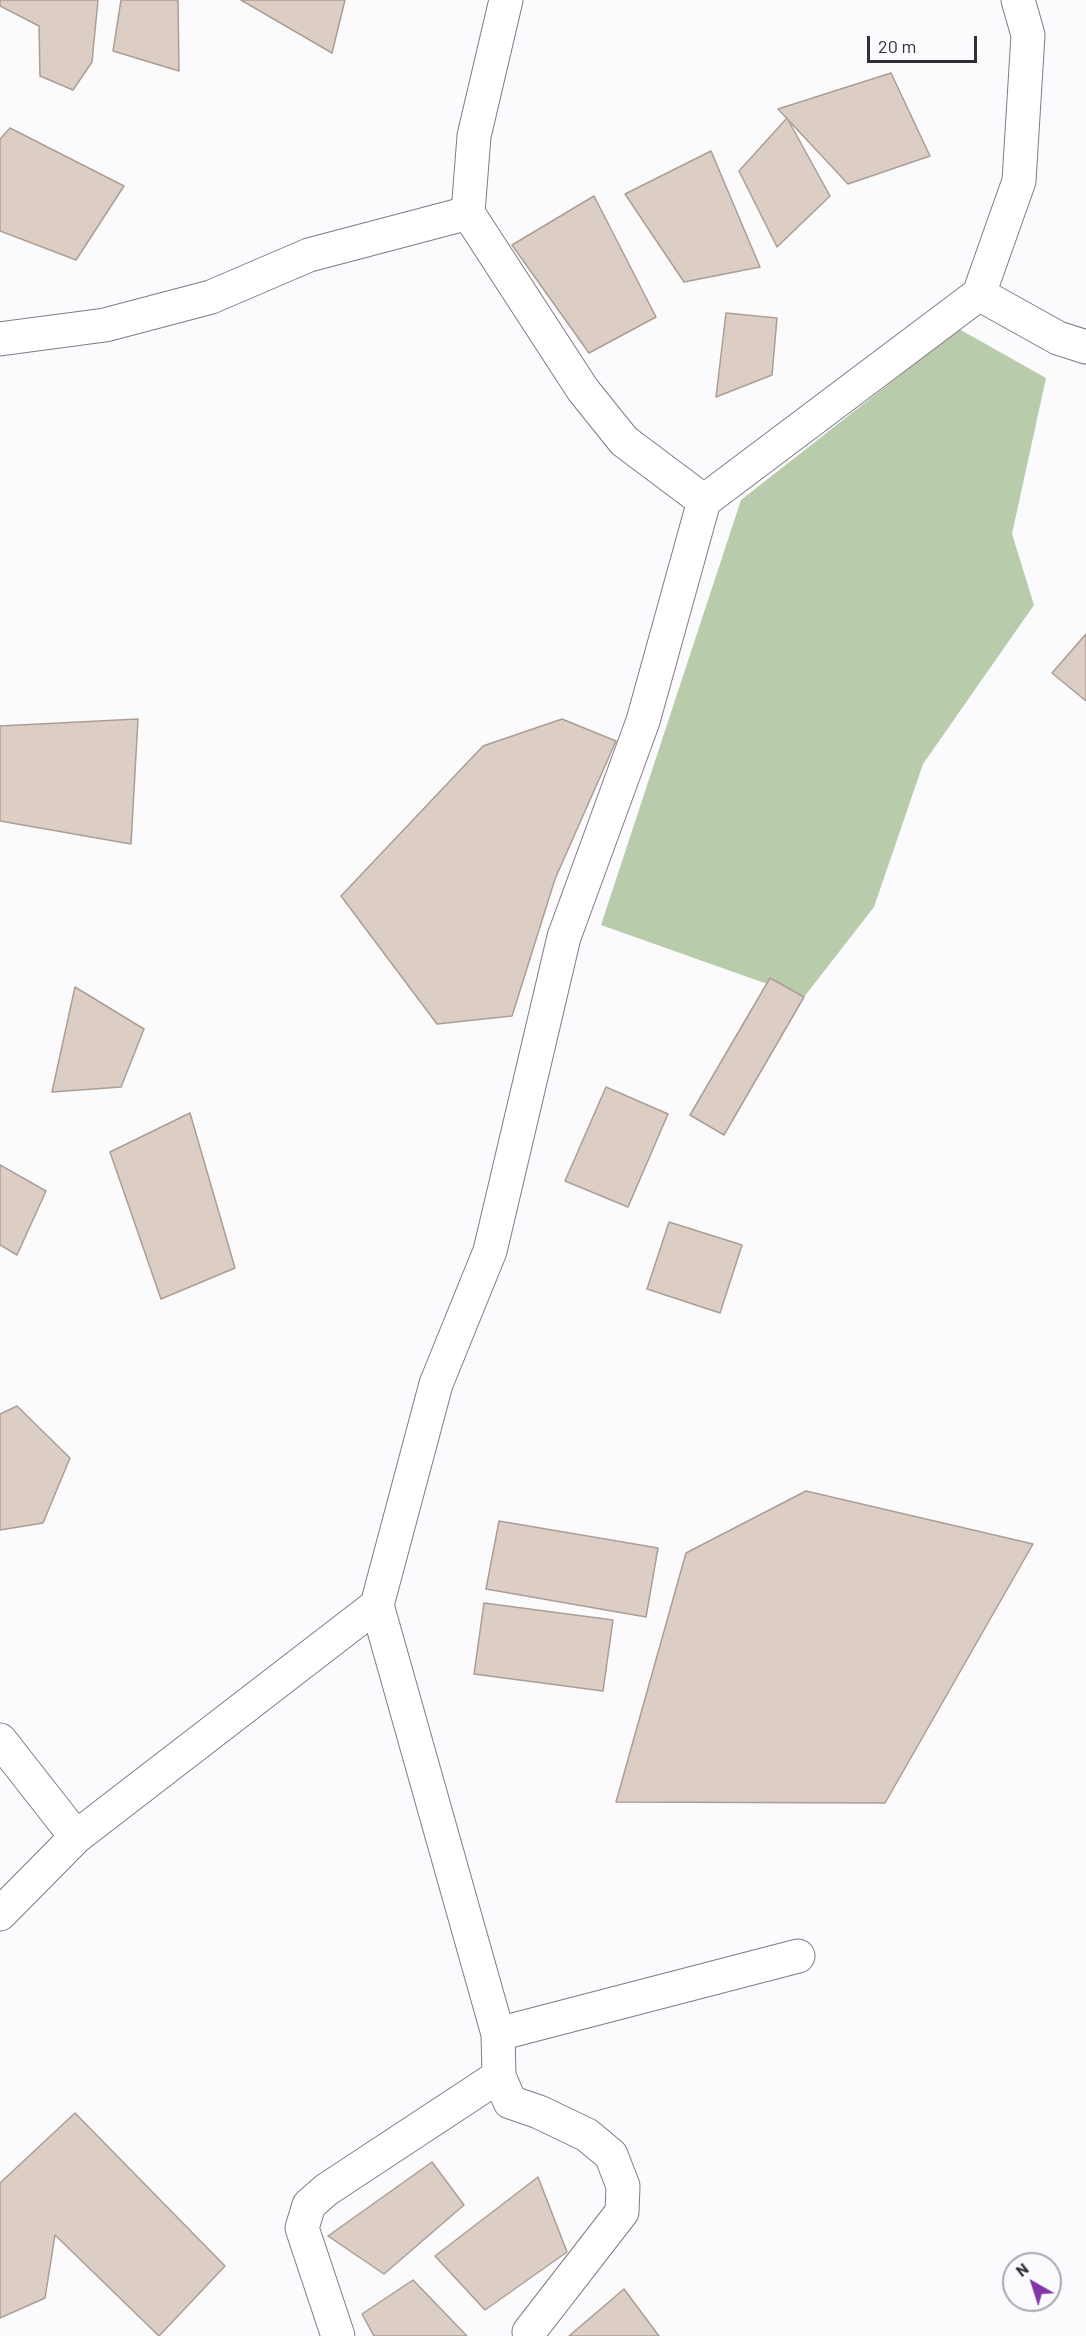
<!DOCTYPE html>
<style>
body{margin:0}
#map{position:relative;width:1086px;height:2336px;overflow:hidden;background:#fbfafd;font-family:Barlow,sans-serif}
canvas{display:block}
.north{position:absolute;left:1002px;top:2252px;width:60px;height:60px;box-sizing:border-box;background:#fbfafd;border:2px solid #aaa8ad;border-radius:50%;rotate:321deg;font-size:16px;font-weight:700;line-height:24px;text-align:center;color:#312e34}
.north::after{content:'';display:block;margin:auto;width:21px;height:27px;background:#8335a6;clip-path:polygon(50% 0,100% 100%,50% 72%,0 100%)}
.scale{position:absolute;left:867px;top:36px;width:110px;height:27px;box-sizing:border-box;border:3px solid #312e34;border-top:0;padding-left:8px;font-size:18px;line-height:21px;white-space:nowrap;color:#312e34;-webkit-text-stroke:4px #fbfafd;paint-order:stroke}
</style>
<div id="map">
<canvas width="1086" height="2336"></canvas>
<div class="north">N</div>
<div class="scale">20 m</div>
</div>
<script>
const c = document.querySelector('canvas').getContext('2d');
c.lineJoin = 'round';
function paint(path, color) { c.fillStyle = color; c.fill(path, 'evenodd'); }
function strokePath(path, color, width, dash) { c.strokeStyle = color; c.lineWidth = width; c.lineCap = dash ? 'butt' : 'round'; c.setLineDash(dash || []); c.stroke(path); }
const forest = new Path2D(`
 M959 329 1046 378 1012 534 1034 605 923 764 874 907 804 997 601 925 741 500Z`);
const building = new Path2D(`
 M0 0H98L92 62 73 90 40 76 39 26 0 6Z
 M121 0H178L179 71 113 51Z
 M241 0H345L332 53Z
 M891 73 930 156 848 184 778 109Z
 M787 118 830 196 777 247 739 171Z
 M10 128 124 186 76 260 0 231V139Z
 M711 151 760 267 684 282 625 194Z
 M594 196 656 317 589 353 512 245Z
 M726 313 777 318 772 375 716 397Z
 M1086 634V701L1052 673Z
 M138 719 131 844 0 821V726Z
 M562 719 616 741 555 879 512 1016 437 1024 341 896 483 746Z
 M770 978 804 997 724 1135 690 1115Z
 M75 987 144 1029 121 1087 52 1092Z
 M606 1087 668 1114 628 1207 565 1181Z
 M190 1113 235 1268 161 1299 110 1152Z
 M0 1165 46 1191 17 1255 0 1245Z
 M669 1222 742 1245 720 1313 647 1289Z
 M17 1406 70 1458 43 1523 0 1530V1414Z
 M806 1491 1033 1544 885 1803 616 1802 686 1553Z
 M499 1521 658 1548 646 1617 486 1589Z
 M484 1603 613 1620 603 1691 474 1674Z
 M75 2113 225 2266 159 2336 55 2235 45 2298 0 2318V2183Z
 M432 2162 464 2205 384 2274 328 2236Z
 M538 2177 567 2252 485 2310 435 2256Z
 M413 2280 467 2336H374L362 2314Z
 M624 2289 659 2336H569Z`);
const minor = new Path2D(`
 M506 0 474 136 468 213 583 390 624 441 704 501
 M979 294 1058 338 1086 347
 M0 339 105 325 211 297 309 255 468 213
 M0 1740 76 1837
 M0 1914 76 1837 377 1605
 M498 2034 798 1956
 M529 2332 622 2212 623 2186 611 2155 587 2135 539 2112 510 2102 499 2076 498 2034 377 1605 436 1384 490 1251 564 937 643 721 704 501 979 294 1019 181 1028 35 1018 0
 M338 2336 302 2228 309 2205 326 2190 499 2076`);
paint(forest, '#b8cbab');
paint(building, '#ddcec5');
strokePath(building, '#ac9e95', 1.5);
strokePath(minor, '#807a88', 35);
strokePath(minor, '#fff', 33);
</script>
